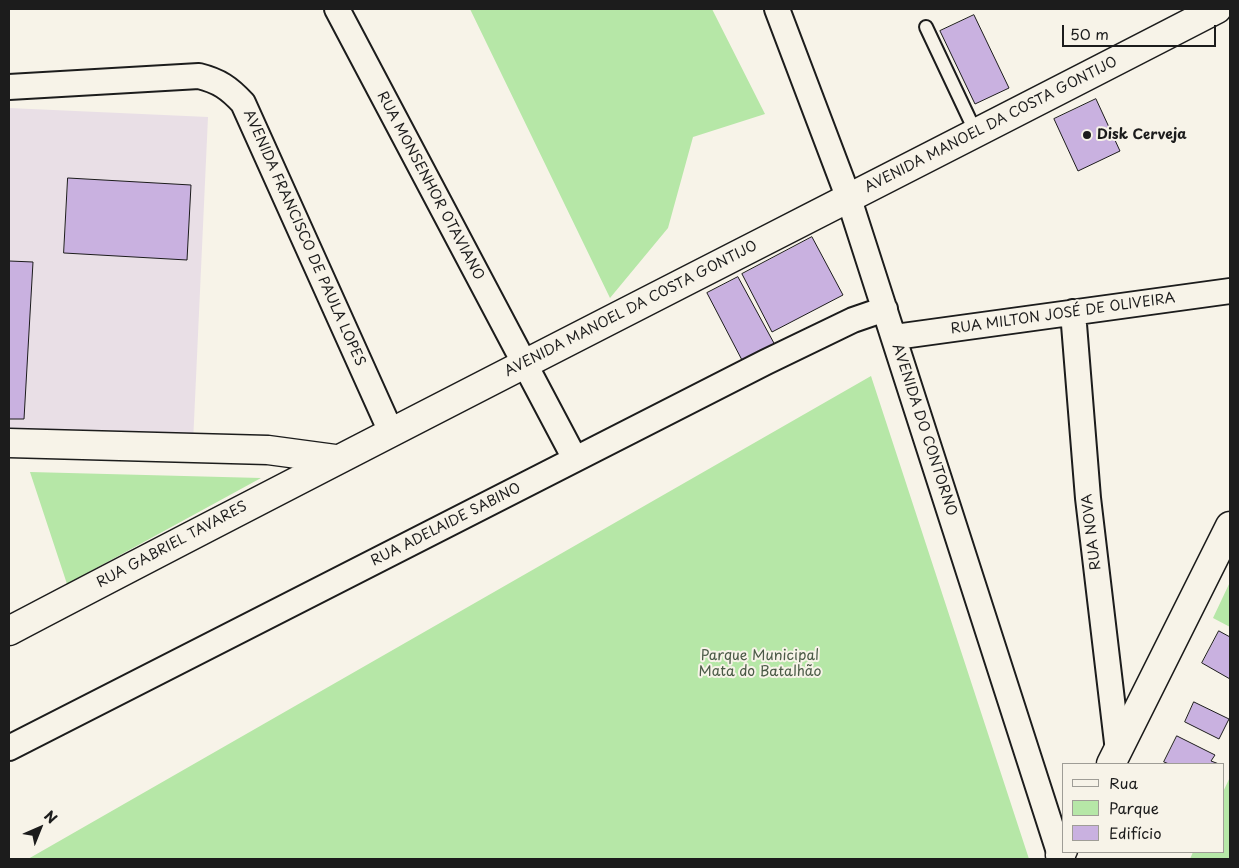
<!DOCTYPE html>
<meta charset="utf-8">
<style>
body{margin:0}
#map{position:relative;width:1239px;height:868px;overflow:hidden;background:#f7f3e8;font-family:"Playpen Sans",sans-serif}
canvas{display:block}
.frame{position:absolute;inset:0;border:10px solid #1c1c1c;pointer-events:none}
.legend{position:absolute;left:1062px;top:763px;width:162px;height:90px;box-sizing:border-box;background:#f7f3e8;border:1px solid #9f9d96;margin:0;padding:6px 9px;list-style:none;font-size:15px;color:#1c1c1c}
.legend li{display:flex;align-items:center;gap:10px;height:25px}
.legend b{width:25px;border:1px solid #9f9d96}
.north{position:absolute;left:15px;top:803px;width:50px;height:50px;-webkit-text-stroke:4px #f7f3e8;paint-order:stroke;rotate:44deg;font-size:14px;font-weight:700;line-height:20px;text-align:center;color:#1c1c1c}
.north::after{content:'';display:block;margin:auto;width:18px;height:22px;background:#1c1c1c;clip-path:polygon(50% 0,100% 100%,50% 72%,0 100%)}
.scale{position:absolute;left:1062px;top:25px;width:154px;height:22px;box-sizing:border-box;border:2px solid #1c1c1c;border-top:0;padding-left:6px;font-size:15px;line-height:18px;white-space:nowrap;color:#1c1c1c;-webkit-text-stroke:4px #f7f3e8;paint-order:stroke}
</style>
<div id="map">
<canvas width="1239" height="868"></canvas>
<div class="frame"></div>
<ul class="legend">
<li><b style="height:6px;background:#f7f3e8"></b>Rua</li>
<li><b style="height:14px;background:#b6e7a7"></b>Parque</li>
<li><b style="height:14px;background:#c9b1e0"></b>Edifício</li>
</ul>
<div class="north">N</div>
<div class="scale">50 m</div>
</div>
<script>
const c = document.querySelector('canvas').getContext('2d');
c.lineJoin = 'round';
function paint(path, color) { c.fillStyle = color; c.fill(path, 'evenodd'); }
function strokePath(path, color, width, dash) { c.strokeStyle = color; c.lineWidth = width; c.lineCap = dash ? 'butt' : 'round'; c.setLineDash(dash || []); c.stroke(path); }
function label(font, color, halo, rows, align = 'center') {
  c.font = font + ' "Playpen Sans",sans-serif'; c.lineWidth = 4; c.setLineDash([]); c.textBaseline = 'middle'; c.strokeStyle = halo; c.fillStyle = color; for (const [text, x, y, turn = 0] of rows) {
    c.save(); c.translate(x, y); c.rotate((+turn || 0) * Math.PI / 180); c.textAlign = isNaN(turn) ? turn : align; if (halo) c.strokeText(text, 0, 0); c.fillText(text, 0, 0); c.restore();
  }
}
const built = new Path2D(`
 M9 108 208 117 193 443 9 434Z`);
const green = new Path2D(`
 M470 9H712L765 114 693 137 668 228 610 298Z
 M871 376 1029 859H28Z
 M30 472 261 478 67 584Z
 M1230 582V627L1213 618Z
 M1230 777V859H1190L1193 852H1223V792Z`);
const building = new Path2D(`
 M974 15 1009 88 975 104 940 31Z
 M1096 99 1120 151 1078 171 1054 119Z
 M68 178 191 185 187 260 64 253Z
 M812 237 843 295 772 332 742 274Z
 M9 261 33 262 24 419H9Z
 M738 277 775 345 743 362 707 293Z
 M1219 631 1230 637V679L1202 663Z
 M1194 702 1229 719 1219 739 1185 722Z
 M1177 736 1215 755 1211 761 1219 764H1169L1164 762Z`);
const service = new Path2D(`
 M926 27 976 133`);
const minor = new Path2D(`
 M337 9 575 459
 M777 9 849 199 1060 855
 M9 87 199 76C219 81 229 88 243 103L391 432
 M1073 312 1088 498 1118 751
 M895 337 1230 291
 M9 748 766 362 853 320 885 309`);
const secondary = new Path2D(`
 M1111 764 1230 526
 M1061 859 1060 855 1063 850`);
const primary = new Path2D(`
 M9 443 268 450 335 459
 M9 631C410 420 814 217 1217 9`);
const markers = [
 [1087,135,5,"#1c1c1c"]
];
const streetNames = [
 ["AVENIDA MANOEL DA COSTA GONTIJO",991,125,-27],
 ["RUA MONSENHOR OTAVIANO",430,186,62],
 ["AVENIDA FRANCISCO DE PAULA LOPES",304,238,66],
 ["AVENIDA MANOEL DA COSTA GONTIJO",631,309,-27],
 ["RUA MILTON JOSÉ DE OLIVEIRA",1063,314,-8],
 ["AVENIDA DO CONTORNO",924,430,72],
 ["RUA ADELAIDE SABINO",446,525,-27],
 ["RUA NOVA",1092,532,-97],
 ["RUA GABRIEL TAVARES",172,545,-28]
];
const poiNames = [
 ["Disk Cerveja",1097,135]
];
const parkNames = [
 ["Parque Municipal",760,656],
 ["Mata do Batalhão",760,672]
];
paint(built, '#e9dfe6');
paint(green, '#b6e7a7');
paint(building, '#c9b1e0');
strokePath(building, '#1c1c1c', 1);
strokePath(service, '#1c1c1c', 16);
strokePath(minor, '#1c1c1c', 28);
strokePath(secondary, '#1c1c1c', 31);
strokePath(primary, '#1c1c1c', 31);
strokePath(service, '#f7f3e8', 12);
strokePath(minor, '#f7f3e8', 24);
strokePath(secondary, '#f7f3e8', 28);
strokePath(primary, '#f7f3e8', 28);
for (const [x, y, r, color] of markers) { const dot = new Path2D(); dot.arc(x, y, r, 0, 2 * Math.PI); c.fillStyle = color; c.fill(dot); strokePath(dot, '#f7f3e8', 2); }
label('14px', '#1c1c1c', '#f7f3e8', streetNames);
label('bold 14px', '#1c1c1c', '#f7f3e8', poiNames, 'left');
label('14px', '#4a5946', '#f7f3e8', parkNames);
</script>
